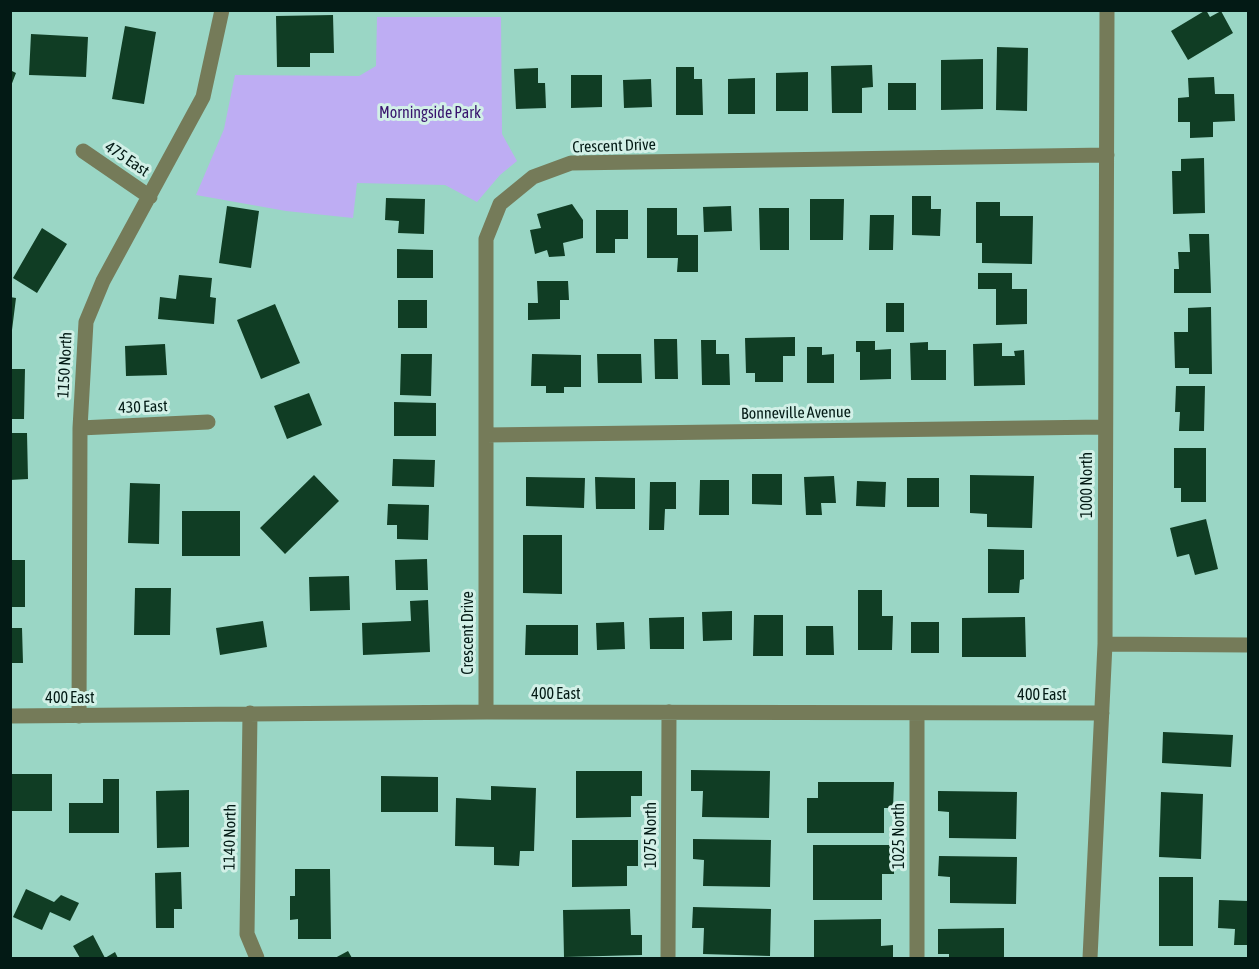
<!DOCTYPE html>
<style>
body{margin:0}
#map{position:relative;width:1259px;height:969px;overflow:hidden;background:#9ad6c5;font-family:"Asap Condensed",sans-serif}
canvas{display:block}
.frame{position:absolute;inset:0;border:12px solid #031a15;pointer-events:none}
</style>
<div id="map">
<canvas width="1259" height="969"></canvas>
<div class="frame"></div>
</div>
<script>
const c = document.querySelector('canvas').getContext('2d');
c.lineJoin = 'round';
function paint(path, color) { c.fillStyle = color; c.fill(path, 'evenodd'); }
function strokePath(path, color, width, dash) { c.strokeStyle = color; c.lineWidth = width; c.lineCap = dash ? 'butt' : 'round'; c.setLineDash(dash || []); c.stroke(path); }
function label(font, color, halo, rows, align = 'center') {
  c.font = font + ' "Asap Condensed",sans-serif'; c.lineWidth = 6; c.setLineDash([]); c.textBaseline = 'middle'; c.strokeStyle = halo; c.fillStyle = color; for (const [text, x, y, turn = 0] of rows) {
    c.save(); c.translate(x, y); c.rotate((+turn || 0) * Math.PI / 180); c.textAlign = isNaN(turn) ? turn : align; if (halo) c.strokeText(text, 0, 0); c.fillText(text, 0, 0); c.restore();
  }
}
const green = new Path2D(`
 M377 17H501L502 134 517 161 500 175 477 202 445 185 357 183 353 218 286 211 196 195 224 129 235 75 359 76 376 66Z`);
const building = new Path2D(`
 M1206 10 1210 17 1221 11 1233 33 1188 60 1171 31Z
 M333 15 334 53H310V67H277L276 16Z
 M125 26 156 32 144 104 112 99Z
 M31 34 88 37 86 77 29 75Z
 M997 47 1028 48 1027 111 996 110Z
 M983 59V109L941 110V60Z
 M872 65 873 87 862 88V113H832L831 66Z
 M676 67H694V79H702L703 115H676Z
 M538 68V83H545L546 108 516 109 514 69Z
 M10 70 16 73 11 86H10Z
 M808 72V111H776V73Z
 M571 75H602V107L571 108Z
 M1214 77 1215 94H1234L1235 121 1213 122V137L1190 138V122H1178V98L1189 97 1188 78Z
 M755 78V114H728V79Z
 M651 79 652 107 624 108 623 80Z
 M888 83H916V110H888Z
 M1204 158 1205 213 1173 214 1172 171H1181V159Z
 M912 196H931V209H941L940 236 912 235Z
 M386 198 425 199 424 234 398 233 399 221 385 220Z
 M810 199H844L843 240H810Z
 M976 202H1000V216H1033L1032 264 982 263V243H976Z
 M572 204 583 220V238L563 243 565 256 549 257 547 250 535 254 530 230 541 228 537 214Z
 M227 206 259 211 251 268 219 263Z
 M731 206 732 231 704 232 703 207Z
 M647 208H677V235H698V272H677L678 258H647Z
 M759 208H789V250H760Z
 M596 210H628V239H615V253H596Z
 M870 215H894L893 250H869Z
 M42 228 67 244 37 293 13 278Z
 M1189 234H1209L1211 293H1174V269H1179L1178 252H1190Z
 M397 249 433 250V278H397Z
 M978 273H1012V289H1027V324L996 325V289H978Z
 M179 275 212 278 210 297 216 298 214 324 158 319 160 297 176 299Z
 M537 281H568L569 300H560V319L528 320V303H538Z
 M10 297 16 298 12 330H10Z
 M398 300H427V328H398Z
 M886 303H904V332H886Z
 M275 304 300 363 261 379 237 320Z
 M1211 307 1212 374H1189V368H1175L1174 332H1188V308Z
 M795 337V356H783V382H755V373H746L745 338Z
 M654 339H677L678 379H655Z
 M701 340H716V354H729L730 385H702Z
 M856 341H875V350L891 349V379L860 380V352H856Z
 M928 342V350H946V380H911L910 343Z
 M1002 343V356H1015L1014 351 1024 350 1025 385 974 386 973 344Z
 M165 344 167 375 126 376 125 346Z
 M807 347H822V355L834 354V383H807Z
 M401 354H432L431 396 400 395Z
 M532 354 581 355V387H564V393H546V386H531Z
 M597 354H641L642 383H598Z
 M10 369H25L24 419H10Z
 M1176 386H1205L1204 431H1179L1180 412H1175Z
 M309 393 322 425 287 439 274 406Z
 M394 402 436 403V436H394Z
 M10 433H27L28 479 10 480Z
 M1174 448H1206V502H1181V488H1174Z
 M393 459 435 460 434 487 392 486Z
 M752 474H782V505L752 504Z
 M314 475 339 501 285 554 260 528Z
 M970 475 1034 476 1032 528 987 527V514L970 513Z
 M834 476 836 503H821L822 515H806L804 477Z
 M526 477 585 478 584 508 526 506Z
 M595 477 635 478V509H596Z
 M907 478H939V507H907Z
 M700 480H729V515H699Z
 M857 481 886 482 885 507 856 506Z
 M650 482H676V509H665L664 530H649Z
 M130 483 160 484 159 544 128 543Z
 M388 504 429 505 428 540 397 539V525H387Z
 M182 511H240V556H182Z
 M1206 519 1218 569 1195 575 1189 554 1177 557 1170 528Z
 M523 535H562V594L523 593Z
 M988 549 1024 550V579L1020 580 1019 593H988Z
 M427 559 428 590H396L395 560Z
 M10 560H25V607H10Z
 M349 576 350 610 310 611 309 577Z
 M135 588H171L170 635H134Z
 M858 590H882V616H893L892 650H858Z
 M428 600 430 652 363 655 362 623 411 621 410 601Z
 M732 611V640L703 641 702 612Z
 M754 615H783V656H753Z
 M684 617V649H650L649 618Z
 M1025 617 1026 657H962V618Z
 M263 621 267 647 220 655 216 628Z
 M624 622 625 649 597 650 596 623Z
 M911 622H939V653H911Z
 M526 625H578V655H525Z
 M806 626H833L834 655H806Z
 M10 628H22L23 663H10Z
 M1163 732 1233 735 1231 767 1162 763Z
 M691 770 770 771 769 818 702 817 703 791H691Z
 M576 771H642V796H631V817L576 818Z
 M10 774H52V811H10Z
 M381 776 438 777V812H381Z
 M103 779H119V833H69V803H103Z
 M818 782H894L893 808H884V833H807V798H818Z
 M491 786 536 788 534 851H520L519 866 494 865V847L455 846 456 798 491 800Z
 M189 790V847L157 848 156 791Z
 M938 791 1017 792 1016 839 949 838V812L938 811Z
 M1161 792 1203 794 1201 859 1159 857Z
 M693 839 771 840 770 887 703 886 704 860 693 859Z
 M572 840H638V866H627V886L572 887Z
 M813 845H894V874H882V900H813Z
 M939 856 1017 857 1016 904 950 903V877L938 876Z
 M295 869H330L331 939H298V919L290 920V896H295Z
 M181 872 182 909H174V928H156L155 873Z
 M1159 877H1193V946H1159Z
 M26 889 54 902 61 895 79 903 70 921 50 912 42 930 13 917Z
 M1219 900 1248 901V945H1234L1235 929 1218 928Z
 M693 907 771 909 770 956 703 954 704 928H692Z
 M630 909 631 935H642V955L564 957 563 910Z
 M881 919V946L893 945V958H814V920Z
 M1004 928V958H949V954H938V929Z
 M93 935 105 958 115 952 118 958H80L73 946Z
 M348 951 352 958H335Z`);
const minor = new Path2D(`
 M83 151 150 197
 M80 428 208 422
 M486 435 1105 427
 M1105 644 1248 645
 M486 712V239L500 204 533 177 571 163 1107 155
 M250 713 247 934 257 958
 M10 716 486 712 1102 713
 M79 716 80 428 86 322 103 281 203 97 222 10
 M668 958 669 712
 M917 958V713
 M1090 958 1105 644 1107 10`);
const parkNames = [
 ["Morningside Park",430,113]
];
const streetNames = [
 ["Crescent Drive",614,146,-2],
 ["475 East",127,159,34],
 ["1150 North",65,365,-87],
 ["430 East",143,407,-2],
 ["Bonneville Avenue",796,413,-1],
 ["1000 North",1087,485,-90],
 ["Crescent Drive",468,633,-90],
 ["400 East",556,694],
 ["400 East",1042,695],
 ["400 East",70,698],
 ["1075 North",651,835,-90],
 ["1025 North",899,836,-90],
 ["1140 North",230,837,-89]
];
paint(green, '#beadf3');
paint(building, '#103d24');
strokePath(minor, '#757b59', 15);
label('16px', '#38146d', '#d2f0e7', parkNames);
label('16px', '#031a15', '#d2f0e7', streetNames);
</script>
